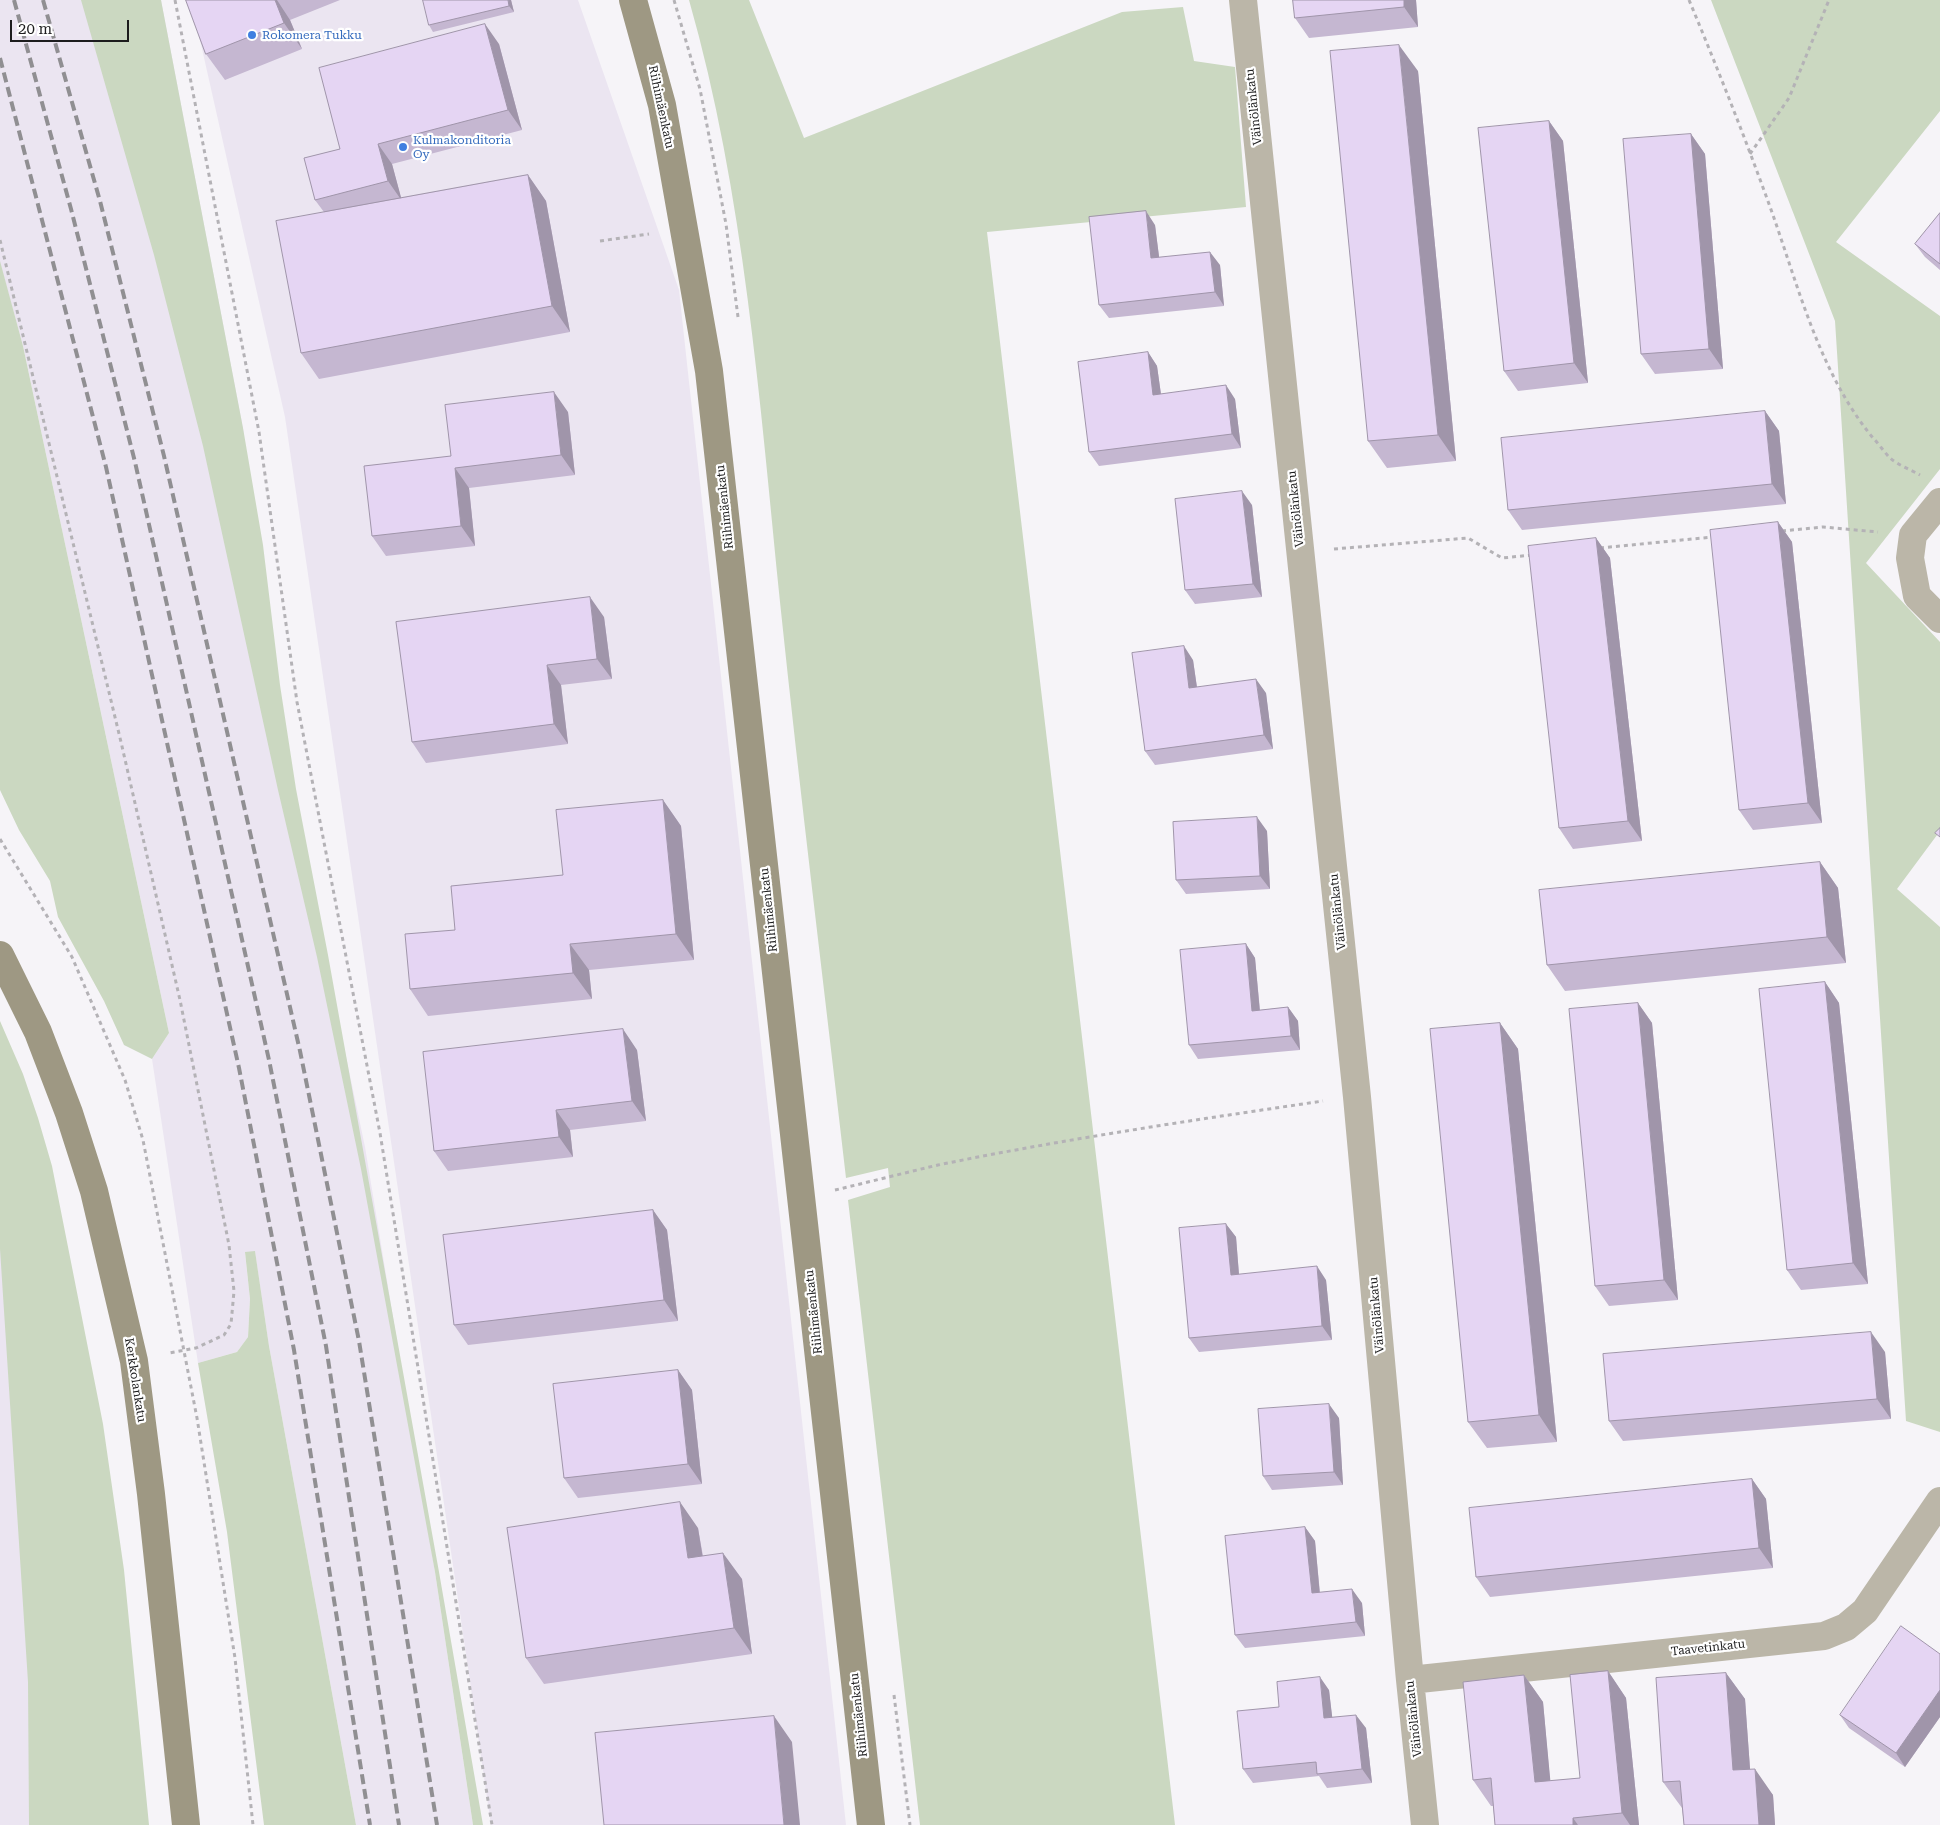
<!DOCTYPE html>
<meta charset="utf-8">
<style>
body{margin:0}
#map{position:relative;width:1940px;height:1825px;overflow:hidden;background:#f6f4f8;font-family:"Roboto Serif",serif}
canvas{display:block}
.scale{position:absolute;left:10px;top:20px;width:119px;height:22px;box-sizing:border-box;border:2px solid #1d1d1e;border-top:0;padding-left:6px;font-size:15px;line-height:18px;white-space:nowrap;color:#1d1d1e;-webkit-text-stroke:4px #fff;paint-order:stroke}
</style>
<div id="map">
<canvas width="1940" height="1825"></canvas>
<div class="scale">20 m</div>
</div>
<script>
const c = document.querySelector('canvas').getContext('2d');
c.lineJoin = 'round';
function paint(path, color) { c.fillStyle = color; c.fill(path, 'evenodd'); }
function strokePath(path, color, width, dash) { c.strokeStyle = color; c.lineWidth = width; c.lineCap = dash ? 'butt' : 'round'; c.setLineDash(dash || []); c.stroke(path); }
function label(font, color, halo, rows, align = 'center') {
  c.font = font + ' "Roboto Serif",serif'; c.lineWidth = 4.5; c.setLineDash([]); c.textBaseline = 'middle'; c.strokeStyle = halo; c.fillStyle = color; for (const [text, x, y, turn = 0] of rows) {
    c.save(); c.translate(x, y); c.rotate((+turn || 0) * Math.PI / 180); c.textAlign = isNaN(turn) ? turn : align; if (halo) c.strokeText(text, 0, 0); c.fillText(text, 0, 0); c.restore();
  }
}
const built = new Path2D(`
 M0 0H161L243 428 274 686 290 790 365 1147 435 1572 473 1825H356L269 1346 255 1252 245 1253 250 1299 248 1337 237 1352 198 1363 152 1059 169 1033 23 346 0 263Z
 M191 0H578L679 290 846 1825H491L285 417Z
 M0 1034 95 1825H0Z`);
const green = new Path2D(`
 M81 0H161L243 428 263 545 280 685 296 789 328 955 439 1572 483 1825H473L435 1572 361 1169 317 957 278 790 203 446 154 255Z
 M689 0H749L804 138 1122 12 1183 7 1194 61 1235 67 1246 207 987 232 1175 1825H920L848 1200 890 1187 888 1168 846 1178C824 986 800 794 780 602 760 403 744 192 689 0Z
 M1711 0H1940V111L1836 242 1940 316V469L1866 563 1940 642V831L1897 889 1940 927V1432L1906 1421 1835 321Z
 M0 261 23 346 169 1033 152 1059 124 1045 104 1001 58 917 50 881 19 830 0 790Z
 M0 1021 23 1074 38 1118 52 1166 103 1424 124 1570 149 1825H29L28 1682 0 1249Z
 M255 1251 269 1346 356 1825H264L227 1532 198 1363 237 1352 248 1337 250 1299 245 1252Z`);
const path = new Path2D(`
 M175 0 259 432 297 702 380 1133 492 1825
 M674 0 700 89 726 224 738 317
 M1689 0C1717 67 1744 135 1769 204 1798 284 1818 371 1873 438 1879 444 1884 452 1890 458 1898 465 1911 470 1920 475
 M1750 154 1789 98 1829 0
 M0 240 121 742 180 1000 229 1245 234 1291 231 1324 224 1335 196 1348 169 1353
 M600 241 649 234
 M1782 531 1823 527 1878 532
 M1600 548 1713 537
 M1334 549 1468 538 1502 558 1532 555
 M0 839 72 957 125 1080 143 1140 197 1418 235 1658 253 1825
 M835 1190C869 1182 904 1173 938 1165 1065 1139 1194 1120 1323 1101
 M894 1695 910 1825`);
const street = new Path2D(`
 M1243 0 1357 1097 1410 1680 1425 1825
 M1940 502 1913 535 1910 558 1917 596 1940 619
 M1410 1680 1824 1636 1846 1627 1865 1611 1940 1501`);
const secondary = new Path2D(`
 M633 0 662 105 709 371 871 1825
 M0 955 38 1032 69 1113 94 1191 134 1361 151 1494 186 1825`);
const rail = new Path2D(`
 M14 0 71 209 135 462 269 1060 326 1346 399 1825
 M43 0 100 201 164 456 300 1051 359 1341 437 1825
 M0 58 106 467 239 1068 294 1350 370 1825`);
const wall = new Path2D(`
 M186 0H340L290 20 302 49 225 80 206 54Z
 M511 0 514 12 433 32 429 25Z
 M1293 0H1416L1418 27 1309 38 1295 18Z
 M499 44 522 130 392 164 401 198 528 175 546 201 570 332 319 379 301 353 324 212 315 200 340 149Z
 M1418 71 1456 461 1387 468 1368 441Z
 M1549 121 1563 141 1588 383 1518 391 1504 371Z
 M1691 134 1705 154 1723 369 1655 374 1641 354Z
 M1940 213V270L1925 257 1915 244Z
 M1155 225 1159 257 1220 265 1224 306 1109 318 1099 305Z
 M1148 352 1157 366 1161 394 1235 399 1241 448 1099 466 1089 452Z
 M1765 411 1779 431 1786 504 1522 530 1508 510Z
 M568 412 575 475 469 488 475 546 386 556 372 536 451 456Z
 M1252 505 1262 597 1195 604 1185 590Z
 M1778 522 1792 542 1822 823 1753 830 1739 810Z
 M1596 538 1610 558 1642 841 1573 849 1559 828Z
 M604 617 612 679 561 685 568 744 426 763 412 742Z
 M1193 660 1197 687 1266 693 1273 749 1155 765 1145 751Z
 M663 800 681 826 694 960 589 970 592 999 428 1016 410 989 455 930 563 875Z
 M1267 831 1270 889 1186 894 1176 880Z
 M1820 862 1838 888 1846 963 1565 991 1547 965Z
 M1246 944 1255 958 1260 1010 1288 1007 1298 1021 1300 1050 1198 1059 1189 1045Z
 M1825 982 1839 1003 1868 1284 1801 1290 1787 1270Z
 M1638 1003 1652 1023 1678 1300 1609 1306 1595 1286Z
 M1500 1023 1518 1049 1557 1442 1487 1448 1468 1422Z
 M637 1050 646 1121 570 1130 573 1157 448 1171 434 1151Z
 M653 1210 667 1230 678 1321 468 1345 454 1325Z
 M1226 1224 1236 1237 1239 1274 1326 1280 1332 1340 1199 1352 1189 1338Z
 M1885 1352 1891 1419 1623 1441 1609 1421Z
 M678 1370 692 1390 702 1484 578 1498 564 1478Z
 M1339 1418 1343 1485 1272 1490 1263 1476Z
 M1752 1479 1766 1499 1773 1568 1490 1597 1476 1577Z
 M1305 1527 1315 1541 1320 1593 1362 1603 1365 1636 1245 1648 1235 1635Z
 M698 1528 703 1556 742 1579 752 1654 544 1684 526 1658Z
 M1940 1654V1717L1905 1767 1849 1728 1840 1715Z
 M1608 1671 1626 1698 1639 1825H1495L1493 1806H1491L1473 1780 1524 1675 1543 1702 1550 1781 1580 1778Z
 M1726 1673 1745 1699 1750 1769 1773 1795 1775 1825H1684L1682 1808 1663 1782Z
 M1329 1690 1332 1717 1366 1728 1372 1783 1327 1788 1319 1776 1253 1783 1243 1769 1279 1707Z`);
const shadedWall = new Path2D(`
 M275 0H277L290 20 302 49 284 23Z
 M508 0H511L514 12 509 6Z
 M1404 0H1416L1418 27 1404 7Z
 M485 24 499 44 522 130 508 110Z
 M1399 45 1418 71 1456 461 1438 435Z
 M1549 121 1563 141 1588 383 1574 363Z
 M1691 134 1705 154 1723 369 1709 349Z
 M378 144 392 164 402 201 388 181Z
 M528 175 546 201 570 332 552 306Z
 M1146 211 1155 225 1161 272 1151 258Z
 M1210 252 1220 265 1224 306 1215 292Z
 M1148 352 1157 366 1163 409 1153 395Z
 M1226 385 1235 399 1241 448 1232 434Z
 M554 392 568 412 575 475 561 455Z
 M1765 411 1779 431 1786 504 1772 484Z
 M455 468 469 488 475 546 461 526Z
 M1242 491 1252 505 1262 597 1253 584Z
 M1778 522 1792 542 1822 823 1808 803Z
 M1596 538 1610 558 1642 841 1628 821Z
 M590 597 604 617 612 679 597 659Z
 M1184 646 1193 660 1199 702 1189 688Z
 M547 665 561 685 568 744 554 724Z
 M1256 679 1266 693 1273 749 1264 735Z
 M663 800 681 826 694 960 676 934Z
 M1257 817 1267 831 1270 889 1260 876Z
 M1820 862 1838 888 1846 963 1827 937Z
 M570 944 589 970 592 999 573 973Z
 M1246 944 1255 958 1261 1024 1252 1011Z
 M1825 982 1839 1003 1868 1284 1853 1263Z
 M1638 1003 1652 1023 1678 1300 1664 1280Z
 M1288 1007 1298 1021 1300 1050 1291 1036Z
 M1500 1023 1518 1049 1557 1442 1539 1415Z
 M623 1029 637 1050 646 1121 632 1101Z
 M556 1110 570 1130 573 1157 559 1137Z
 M653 1210 667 1230 678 1321 664 1300Z
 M1226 1224 1236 1237 1240 1288 1231 1275Z
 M1317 1266 1326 1280 1332 1340 1322 1326Z
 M1871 1332 1885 1352 1891 1419 1877 1399Z
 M678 1370 692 1390 702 1484 688 1464Z
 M1329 1404 1339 1418 1343 1485 1334 1472Z
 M1752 1479 1766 1499 1773 1568 1759 1548Z
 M680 1502 698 1528 707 1584 688 1558Z
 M1305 1527 1315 1541 1321 1607 1312 1593Z
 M723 1553 742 1579 752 1654 734 1628Z
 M1352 1589 1362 1603 1365 1636 1356 1622Z
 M1608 1671 1626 1698 1639 1825H1630L1622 1813Z
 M1726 1673 1745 1699 1752 1796 1733 1770Z
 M1524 1675 1543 1702 1553 1809 1535 1782Z
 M1320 1677 1329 1690 1334 1732 1324 1718Z
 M1940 1690V1717L1905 1767 1896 1753Z
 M1356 1715 1366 1728 1372 1783 1362 1769Z
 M774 1716 792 1742 800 1825H784Z
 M1755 1769 1773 1795 1775 1825H1759Z
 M1573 1818 1578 1825H1573Z`);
const building = new Path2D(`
 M186 0H275L284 23 206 54Z
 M423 0H508L509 6 429 25Z
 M1293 0H1404V7L1295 18Z
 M485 24 508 110 378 144 388 181 315 200 304 158 340 149 319 68Z
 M1399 45 1438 435 1368 441 1330 51Z
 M1549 121 1574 363 1504 371 1478 128Z
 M1691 134 1709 349 1641 354 1623 139Z
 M528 175 552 306 301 353 276 221Z
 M1146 211 1151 258 1210 252 1215 292 1099 305 1089 217Z
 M1940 213V264L1915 244Z
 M1148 352 1153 395 1226 385 1232 434 1089 452 1078 362Z
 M554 392 561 455 455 468 461 526 372 536 364 466 451 456 445 405Z
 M1765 411 1772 484 1508 510 1501 438Z
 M1242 491 1253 584 1185 590 1175 499Z
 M1778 522 1808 803 1739 810 1710 530Z
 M1596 538 1628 821 1559 828 1528 546Z
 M590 597 597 659 547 665 554 724 412 742 396 622Z
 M1184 646 1189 688 1256 679 1264 735 1145 751 1132 653Z
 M663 800 676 934 570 944 573 973 410 989 405 934 455 930 451 886 563 875 556 810Z
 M1257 817 1260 876 1176 880 1173 822Z
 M1940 828V837L1935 833Z
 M1820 862 1827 937 1547 965 1539 890Z
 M1246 944 1252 1011 1288 1007 1291 1036 1189 1045 1180 950Z
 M1825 982 1853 1263 1787 1270 1759 989Z
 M1638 1003 1664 1280 1595 1286 1569 1009Z
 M1500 1023 1539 1415 1468 1422 1430 1029Z
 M623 1029 632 1101 556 1110 559 1137 434 1151 423 1052Z
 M653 1210 664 1300 454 1325 443 1235Z
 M1226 1224 1231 1275 1317 1266 1322 1326 1189 1338 1179 1228Z
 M1871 1332 1877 1399 1609 1421 1603 1354Z
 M678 1370 688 1464 564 1478 553 1384Z
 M1329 1404 1334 1472 1263 1476 1258 1409Z
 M1752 1479 1759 1548 1476 1577 1469 1508Z
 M680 1502 688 1558 723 1553 734 1628 526 1658 507 1528Z
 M1305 1527 1312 1593 1352 1589 1356 1622 1235 1635 1225 1536Z
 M1901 1626 1940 1654V1690L1896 1753 1840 1715Z
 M1608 1671 1622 1813 1573 1818V1825H1495L1491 1778 1473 1780 1463 1682 1524 1675 1535 1782 1580 1778 1570 1675Z
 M1726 1673 1733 1770 1755 1769 1759 1825H1684L1680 1781 1663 1782 1656 1678Z
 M1320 1677 1324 1718 1356 1715 1362 1769 1317 1774 1316 1762 1243 1769 1237 1711 1279 1707 1277 1682Z
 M774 1716 784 1825H604L595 1733Z`);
const markers = [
 [252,35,5,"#3f7fe0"],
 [403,147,5,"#3f7fe0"]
];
const shopNames = [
 ["Rokomera Tukku",262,35],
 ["Kulmakonditoria",413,140],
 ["Oy",413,154]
];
const streetNames = [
 ["Riihimäenkatu",661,107,78],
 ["Väinölänkatu",1254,107,-96],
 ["Riihimäenkatu",725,507,-96],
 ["Väinölänkatu",1296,509,-96],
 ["Riihimäenkatu",769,910,-96],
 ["Väinölänkatu",1338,912,-96],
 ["Riihimäenkatu",814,1312,-96],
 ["Väinölänkatu",1377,1315,-95],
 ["Kerkkolankatu",135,1380,81],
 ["Taavetinkatu",1708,1648,-6],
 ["Riihimäenkatu",859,1715,-96],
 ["Väinölänkatu",1414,1719,-96]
];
paint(built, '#ebe5f1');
paint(green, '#cbd8c1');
strokePath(path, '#b4b2b6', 3, [4, 4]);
strokePath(street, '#bbb6a8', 28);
strokePath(secondary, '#9e9883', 28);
strokePath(rail, '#908f92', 4, [10, 5]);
paint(wall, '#c5b7d1');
paint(shadedWall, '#a095aa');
paint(building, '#e5d5f3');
strokePath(building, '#a095aa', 1);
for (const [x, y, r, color] of markers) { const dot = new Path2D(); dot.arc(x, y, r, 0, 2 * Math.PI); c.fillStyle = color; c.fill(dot); strokePath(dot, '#fff', 2); }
label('12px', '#366cbe', '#fff', shopNames, 'left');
label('12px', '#1d1d1e', '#fff', streetNames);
</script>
